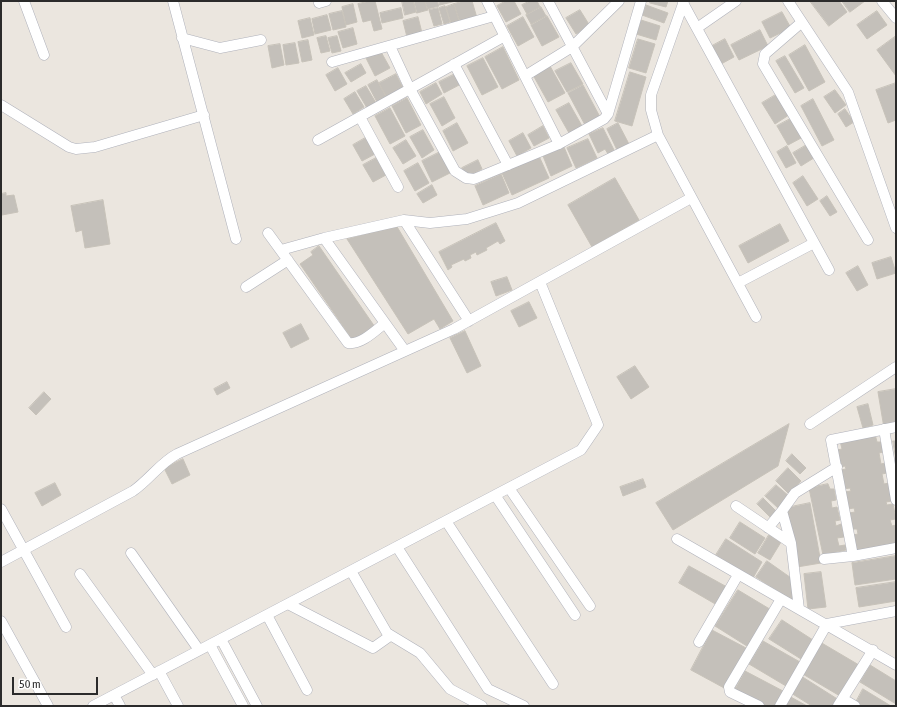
<!DOCTYPE html>
<style>
body{margin:0}
#map{position:relative;width:897px;height:707px;overflow:hidden;background:#ebe6df;font-family:"Asap Condensed",sans-serif}
canvas{display:block}
.frame{position:absolute;inset:0;border:2px solid #2b2b2b;pointer-events:none}
.scale{position:absolute;left:12px;top:677px;width:86px;height:18px;box-sizing:border-box;border:2px solid #2b2b2b;border-top:0;padding-left:5px;font-size:12px;line-height:14px;white-space:nowrap;color:#2b2b2b;-webkit-text-stroke:3px #fff;paint-order:stroke}
</style>
<div id="map">
<canvas width="897" height="707"></canvas>
<div class="frame"></div>
<div class="scale">50 m</div>
</div>
<script>
const c = document.querySelector('canvas').getContext('2d');
c.lineJoin = 'round';
function paint(path, color) { c.fillStyle = color; c.fill(path, 'evenodd'); }
function strokePath(path, color, width, dash) { c.strokeStyle = color; c.lineWidth = width; c.lineCap = dash ? 'butt' : 'round'; c.setLineDash(dash || []); c.stroke(path); }
const building = new Path2D(`
 M370 1H375L382 29 374 31 371 20 363 22 358 4Z
 M402 1H413L416 12 405 15Z
 M414 1H425L428 10 417 13Z
 M425 1H437L439 6 427 9Z
 M439 1H456L440 5Z
 M464 1H472L477 18 460 22 454 4Z
 M506 1H514L521 14 506 22 497 6Z
 M530 1H537L540 7 527 14 522 5Z
 M651 1H668L666 7 650 3Z
 M810 1H839L847 12 829 26Z
 M842 1H865L850 12Z
 M353 4 357 22 346 25 342 7Z
 M454 4 459 21 451 23 446 7Z
 M646 5 668 13 664 23 642 15Z
 M445 6 450 22 444 24 439 8Z
 M541 7 546 16 531 24 526 15Z
 M401 8 403 18 382 23 380 13Z
 M438 8 442 24 434 26 429 10Z
 M580 10 590 26 576 34 566 18Z
 M342 11 346 27 333 30 329 14Z
 M877 11 887 25 867 39 857 25Z
 M782 12 791 28 770 38 762 22Z
 M327 15 331 30 315 34 312 19Z
 M547 16 559 37 542 46 531 25Z
 M418 17 422 33 407 37 403 21Z
 M523 17 534 37 518 46 507 26Z
 M310 18 314 35 302 38 298 21Z
 M641 20 660 26 656 40 636 34Z
 M353 28 357 44 343 48 338 32Z
 M760 30 768 46 739 60 731 45Z
 M326 36 330 51 321 53 317 38Z
 M337 36 341 51 332 53 328 38Z
 M896 36V76L877 50Z
 M638 39 655 44 646 73 629 68Z
 M725 39 734 57 721 64 712 46Z
 M308 40 312 60 302 62 298 42Z
 M295 43 299 63 286 65 283 45Z
 M280 44 284 65 272 68 268 46Z
 M805 45 825 82 809 91 789 55Z
 M503 47 519 80 502 89 485 57Z
 M380 50 390 68 375 76 366 58Z
 M785 56 804 88 795 93 776 61Z
 M483 58 498 87 482 95 467 66Z
 M571 63 583 84 567 92 555 71Z
 M361 64 366 73 351 82 345 73Z
 M550 66 565 93 548 102 533 75Z
 M338 68 347 84 335 91 326 75Z
 M630 72 646 77 632 126 615 121Z
 M396 74 405 92 388 100 379 83Z
 M455 74 461 84 444 93 439 82Z
 M377 80 386 97 377 102 368 85Z
 M436 83 442 94 426 104 420 92Z
 M896 83V120L888 123 876 90Z
 M583 85 600 117 585 125 568 93Z
 M366 86 376 103 367 108 357 91Z
 M835 90 846 105 835 113 824 97Z
 M355 92 364 107 353 114 344 99Z
 M779 93 792 113 775 124 762 103Z
 M444 97 455 118 442 126 430 104Z
 M407 98 421 125 406 133 392 106Z
 M813 99 834 140 822 146 801 106Z
 M569 103 582 126 569 133 556 110Z
 M390 108 405 136 390 144 375 116Z
 M845 109 854 122 846 127 838 114Z
 M792 118 803 137 788 145 777 126Z
 M457 123 468 143 453 151 443 131Z
 M618 123 630 146 618 152 607 129Z
 M543 126 549 138 534 146 528 135Z
 M603 128 614 150 608 154 605 149 598 153 589 134Z
 M423 130 434 150 422 158 410 137Z
 M523 133 531 148 517 156 509 141Z
 M367 137 375 154 362 161 353 145Z
 M588 139 597 158 576 168 567 148Z
 M406 140 416 156 403 164 393 148Z
 M810 143 817 156 801 166 793 153Z
 M787 146 796 163 786 168 777 152Z
 M564 147 572 166 551 176 543 156Z
 M440 152 450 173 432 182 422 161Z
 M539 156 549 178 512 195 502 173Z
 M376 158 386 175 373 182 363 165Z
 M478 160 482 169 467 177 462 168Z
 M418 163 429 183 415 191 404 171Z
 M501 174 509 193 483 205 475 186Z
 M803 176 818 199 807 206 793 183Z
 M615 178 639 220 592 247 568 205Z
 M432 185 437 195 423 203 417 194Z
 M6 193V196L14 195 18 212 2 215 1 194Z
 M827 196 837 212 830 216 820 201Z
 M103 200 110 244 85 248 82 230 76 232 71 206Z
 M496 223 505 241 500 244 498 241 486 248 487 250 477 255 476 252 470 255 471 258 465 261 464 259 451 265 452 267 448 270 439 252Z
 M780 224 789 241 748 263 739 246Z
 M396 225 453 321 440 329 434 319 408 334 347 239Z
 M319 246 375 327 354 342 300 264 313 255 311 252Z
 M891 257 896 273 877 279 872 263Z
 M858 266 868 285 857 291 846 273Z
 M507 277 512 290 496 296 491 282Z
 M529 302 537 318 519 327 511 311Z
 M301 324 309 339 291 348 283 333Z
 M465 331 481 366 467 373 450 338Z
 M635 366 649 387 631 399 617 377Z
 M227 382 230 388 217 395 214 389Z
 M896 389V425L884 428 878 392Z
 M44 392 51 399 36 415 29 408Z
 M868 404 873 425 863 428 857 407Z
 M789 424 778 466 673 530 656 503Z
 M875 434 877 442H881L883 452 879 453 881 464 885 463 887 473 882 474 884 484 889 483 892 501 886 502 887 505 893 504 896 519 890 520 892 526 896 525V546L857 554 853 535 858 534 857 529H852L849 513 855 512 854 508 848 509 845 492 851 491 850 488 844 489 841 470 846 469 845 466 840 467 837 450 842 449 840 441Z
 M893 441H896V459Z
 M792 454 806 468 800 474 786 461Z
 M183 459 190 475 172 484 164 468Z
 M788 468 801 481 789 494 776 481Z
 M643 479 646 487 623 496 620 487Z
 M55 483 61 495 42 506 35 493Z
 M828 484 830 489H834L836 500 831 501 832 508 837 507 840 520 835 521 836 526 841 524 844 537 837 538 839 546 845 545 846 550 823 555 809 488Z
 M776 485 789 496 778 508 765 496Z
 M763 498 777 512 771 518 757 504Z
 M810 503 821 563 797 567 786 508Z
 M740 522 765 538 755 554 730 538Z
 M769 535 781 542 770 560 758 553Z
 M726 539 762 562 753 578 716 555Z
 M896 556V579L855 585 852 563Z
 M767 561 794 580V602L756 577Z
 M689 566 727 587 717 605 679 583Z
 M821 572 826 607 808 609 804 574Z
 M896 582V601L859 607 856 588Z
 M738 590 773 611 750 648 715 626Z
 M782 620 813 640 801 659 769 639Z
 M712 630 748 649 726 689 691 670Z
 M763 641 800 662 786 686 749 664Z
 M820 642 859 665 840 696 801 673Z
 M870 665 896 681V704L860 682Z
 M745 671 783 691 775 706H763L734 691Z
 M801 676 839 700 835 706H812L791 693Z
 M863 689 891 706H863L856 702Z
 M789 696 807 706H784Z`);
const minor = new Path2D(`
 M24 1 44 55
 M173 1 236 239
 M487 1 559 144
 M548 1 608 114
 M684 1 651 95V110L658 135 756 317
 M788 1 848 92 896 228
 M882 1 896 18
 M319 3 326 1
 M683 3 829 270
 M802 22 765 54 763 64 868 240
 M697 28 736 1
 M182 38 220 48 261 40
 M390 46 410 89 455 171 466 178 474 179 559 144 604 119 608 114 641 1
 M332 62 494 16
 M454 64 508 165
 M525 76 572 47 619 1
 M1 105 69 147 76 149 95 147 204 115
 M360 117 398 187
 M318 140 505 36
 M404 220 469 321
 M268 233 348 343C361 345 375 331 385 323
 M324 238 405 351
 M281 250 324 238 404 220 430 223 467 219 518 203 658 135
 M738 283 814 243
 M246 287 288 260
 M810 424 896 367
 M896 427 831 440 853 556 896 548
 M884 429 896 500
 M509 488 590 606
 M495 495 575 615
 M736 506 791 543
 M1 509 66 627
 M782 511 791 543 799 609
 M446 521 553 684
 M768 528 782 511 795 493 837 467
 M677 539 896 665
 M397 547 488 689 524 706
 M131 553 199 650
 M824 559 853 556
 M1 562 133 491C149 480 160 463 177 454L454 329 691 198
 M351 571 387 633 420 653 450 689 482 706
 M80 574 153 675
 M288 604 373 648 390 636
 M267 615 307 690
 M1 621 48 706
 M221 639 257 706
 M699 642 738 575
 M210 645 243 706
 M159 671 178 706
 M114 695 120 706
 M843 699 855 706
 M93 706 581 450 598 425 540 282
 M759 706 730 692 729 687 781 599
 M780 706 827 624 896 611
 M838 706 873 650`);
paint(building, '#c4c0ba');
strokePath(building, '#c7c2b9', 1);
strokePath(minor, '#afb1ba', 11);
strokePath(minor, '#fff', 10);
</script>
